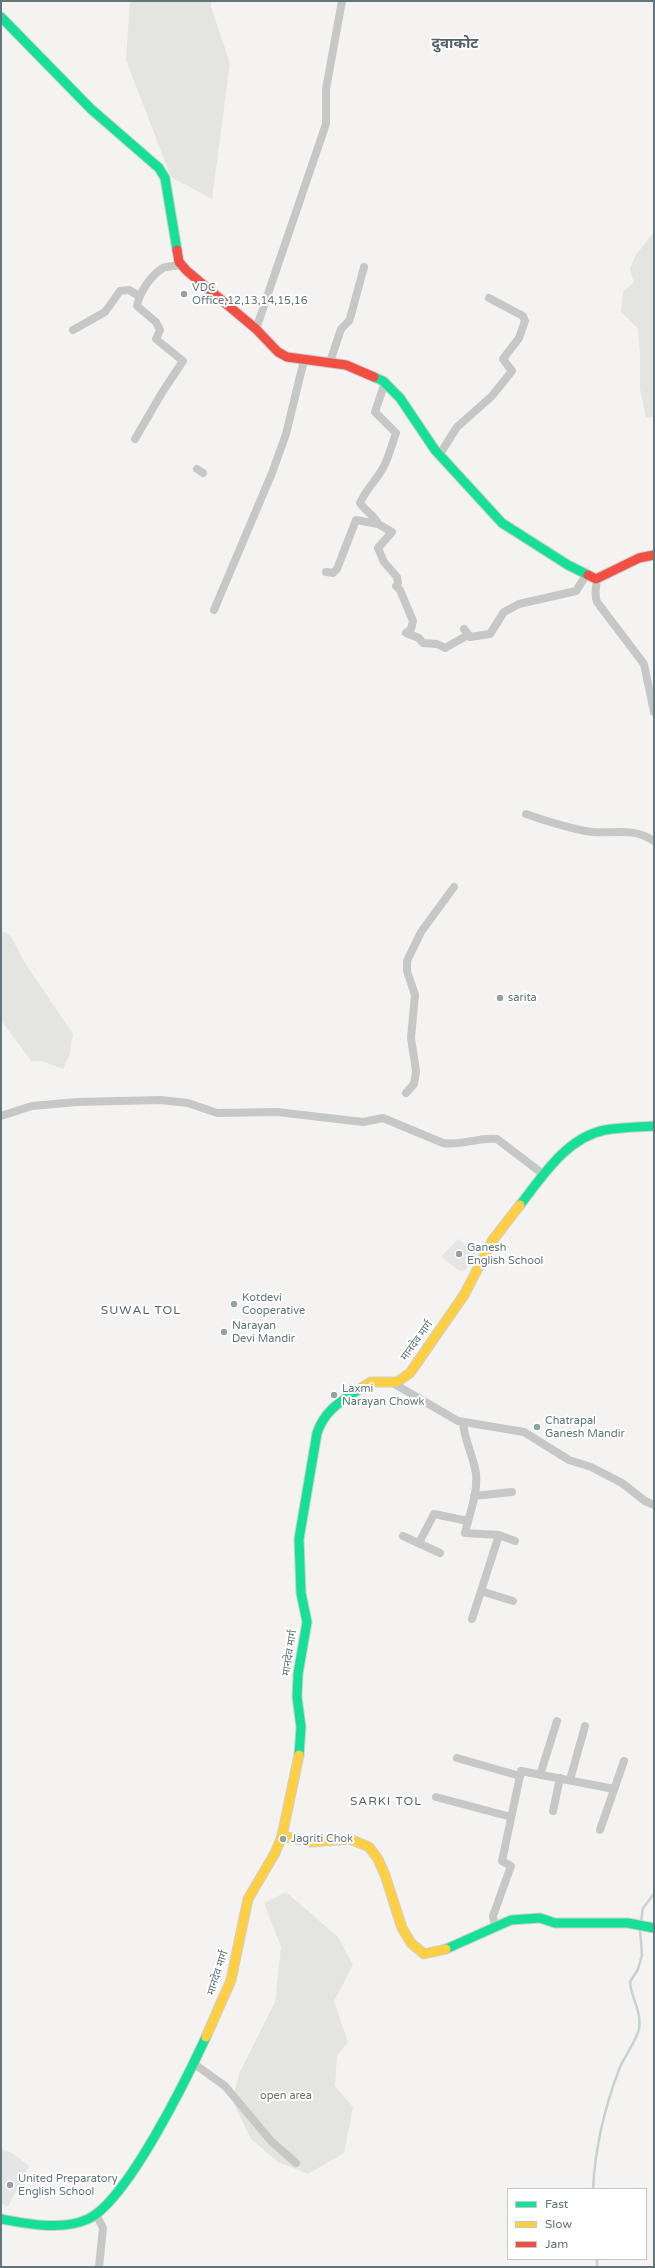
<!DOCTYPE html>
<meta charset="utf-8">
<style>
body{margin:0}
#map{position:relative;width:655px;height:2268px;overflow:hidden;background:#f4f3f2;font-family:"Varela Round",sans-serif}
canvas{display:block}
.frame{position:absolute;inset:0;border:2px solid #61767b;pointer-events:none}
.legend{position:absolute;left:507px;top:2188px;width:140px;height:72px;box-sizing:border-box;background:#fff;border:1px solid #c0c8ca;margin:0;padding:5px 7px;list-style:none;font-size:12px;color:#61767b}
.legend li{display:flex;align-items:center;gap:8px;height:20px}
.legend b{width:20px;border:1px solid #c0c8ca}
</style>
<div id="map">
<canvas width="655" height="2268"></canvas>
<div class="frame"></div>
<ul class="legend">
<li><b style="height:5px;background:#16e098"></b>Fast</li>
<li><b style="height:5px;background:#ffcf43"></b>Slow</li>
<li><b style="height:5px;background:#f24e42"></b>Jam</li>
</ul>
</div>
<script>
const c = document.querySelector('canvas').getContext('2d');
c.lineJoin = 'round';
function paint(path, color) { c.fillStyle = color; c.fill(path, 'evenodd'); }
function strokePath(path, color, width, dash) { c.strokeStyle = color; c.lineWidth = width; c.lineCap = dash ? 'butt' : 'round'; c.setLineDash(dash || []); c.stroke(path); }
function label(font, color, halo, rows, align = 'center') {
  c.font = font + ' "Varela Round","Noto Sans Devanagari",sans-serif'; c.lineWidth = 4; c.setLineDash([]); c.textBaseline = 'middle'; c.strokeStyle = halo; c.fillStyle = color; for (const [text, x, y, turn = 0] of rows) {
    c.save(); c.translate(x, y); c.rotate((+turn || 0) * Math.PI / 180); c.textAlign = isNaN(turn) ? turn : align; if (halo) c.strokeText(text, 0, 0); c.fillText(text, 0, 0); c.restore();
  }
}
const built = new Path2D(`
 M458 1239 476 1252 466 1270 460 1271 441 1257Z
 M1 2149 12 2153 29 2166 8 2207 1 2203Z`);
const green = new Path2D(`
 M130 1H212L211 7 230 63 212 199 171 177 126 60Z
 M654 196V417L646 418 640 389V353L638 329 621 312 623 292 634 282 630 269 635 256 654 232Z
 M1 931 10 935 27 966 73 1034 69 1056 63 1069 42 1061H31L1 1020Z
 M286 1892 338 1937 353 1965 334 2001 348 2042 337 2056 335 2086 353 2107 344 2153 308 2174 278 2162 251 2139 232 2100 240 2072 275 2002 281 1947 264 1903Z`);
const stream = new Path2D(`
 M641 1922 643 1908 654 1894
 M593 2189C595 2147 605 2106 620 2067 625 2056 637 2039 639 2029 642 2011 631 1998 630 1982L638 1969 642 1955 640 1929
 M597 2267V2259`);
const street = new Path2D(`
 M256 329 326 124V89L342 1
 M73 330 105 312 120 291 129 290 139 296
 M330 362 341 329 349 321 351 315 364 267
 M135 439 163 391 183 361 156 339 160 330 156 322 137 306C139 293 151 275 163 268 168 266 177 266 182 265
 M440 454 457 427 492 396 512 371 503 359 519 338 525 321 523 316 489 298
 M197 469 203 473
 M378 524 392 532 378 548 384 562 397 577 398 583 396 586 400 590 413 621 411 629 406 633 419 638 423 643 437 644 445 648 468 635
 M326 572 333 573 337 569 356 520 378 524C376 516 364 510 360 503 367 488 375 482 383 468 389 457 392 444 396 433L375 412 385 382
 M596 579C598 588 593 589 597 602L644 664 654 712
 M214 610 272 473 286 434 304 360
 M464 629 470 637 490 634 504 612 519 604 576 591 587 574
 M526 814C546 821 565 827 585 831 611 836 630 825 654 841
 M406 1093 414 1084 416 1071 411 1038 415 995 407 971V961L421 932 454 887
 M1 1116 32 1106 77 1102 161 1100 188 1103 217 1113 277 1112 363 1122 383 1118 443 1143C461 1146 479 1137 497 1139L543 1174
 M391 1382 458 1421 524 1432 569 1460 591 1467 622 1483 645 1501 654 1505
 M463 1422C464 1440 474 1457 476 1474 478 1494 469 1515 465 1533L499 1535 515 1541
 M474 1496 512 1492
 M403 1536 440 1553
 M419 1543 434 1514 468 1521
 M481 1591 513 1601
 M472 1619 499 1535
 M457 1758 520 1776
 M540 1775 557 1721
 M570 1780 585 1726
 M436 1797 511 1817
 M553 1811 560 1778
 M600 1830 624 1761
 M495 1927 493 1916 511 1866 502 1861 521 1771 614 1789
 M193 2063 225 2086 271 2141 296 2163
 M96 2214 103 2228 99 2267`);
const fast = new Path2D(`
 M1 17 91 109 159 168 165 178 177 250
 M374 377 383 381 400 398 435 450 502 523 568 565 588 575
 M520 1205C542 1177 567 1137 605 1130 621 1127 638 1127 654 1126
 M299 1755 301 1727 297 1697 298 1674 307 1622 301 1593 299 1539 317 1433C325 1409 343 1400 363 1387
 M446 1949 511 1920 540 1918 555 1923H628L654 1928
 M1 2219C28 2224 62 2231 88 2219 127 2201 187 2078 206 2037`);
const slow = new Path2D(`
 M363 1387 371 1382H397L410 1373 464 1295 492 1241 520 1205
 M282 1836 312 1842 350 1839 369 1847 378 1859 385 1875 402 1928 411 1943 424 1954 446 1949
 M206 2037 231 1980 248 1899 275 1853 282 1836 299 1755`);
const jam = new Path2D(`
 M177 250 179 262 187 271 256 329 278 352 287 357 346 365 374 377
 M588 575 596 579 639 558 654 555`);
const markers = [
 [184,294,4,"#94a2a5"],
 [500,998,4,"#94a2a5"],
 [459,1254,4,"#94a2a5"],
 [234,1304,4,"#94a2a5"],
 [224,1332,4,"#94a2a5"],
 [334,1395,4,"#94a2a5"],
 [537,1427,4,"#94a2a5"],
 [283,1839,4,"#94a2a5"],
 [10,2185,4,"#94a2a5"]
];
const poiNames = [
 ["VDC",192,288],
 ["Office,12,13,14,15,16",192,301],
 ["sarita",508,998],
 ["Ganesh",467,1248],
 ["English School",467,1261],
 ["Kotdevi",242,1298],
 ["Cooperative",242,1311],
 ["Narayan",232,1326],
 ["Devi Mandir",232,1339],
 ["Laxmi",342,1389],
 ["Narayan Chowk",342,1402],
 ["Chatrapal",545,1421],
 ["Ganesh Mandir",545,1434],
 ["Jagriti Chok",291,1839],
 ["United Preparatory",18,2179],
 ["English School",18,2192]
];
const streetNames = [
 ["मानदेव मार्ग",417,1341,-54],
 ["मानदेव मार्ग",290,1653,-81],
 ["मानदेव मार्ग",218,1973,-72]
];
const parkNames = [
 ["open area",286,2096]
];
const neighbourhoodNames = [
 ["SUWAL TOL",141,1311],
 ["SARKI TOL",386,1802]
];
const districtNames = [
 ["दुवाकोट",455,44]
];
paint(built, '#e4e5e4');
paint(green, '#e4e5e0');
strokePath(stream, '#c6d1d1', 2.5);
strokePath(fast, '#cfd0d0', 11);
strokePath(slow, '#cfd0d0', 11);
strokePath(jam, '#cfd0d0', 11);
strokePath(street, '#c6c8c8', 8);
strokePath(fast, '#16e098', 9);
strokePath(slow, '#ffcf43', 9);
strokePath(jam, '#f24e42', 9);
for (const [x, y, r, color] of markers) { const dot = new Path2D(); dot.arc(x, y, r, 0, 2 * Math.PI); c.fillStyle = color; c.fill(dot); strokePath(dot, '#fff', 1.5); }
label('11px', '#61767b', '#fff', poiNames, 'left');
label('11px', '#61767b', '#fff', streetNames);
label('11px', '#6c7963', '#fff', parkNames);
c.letterSpacing = '1px';
label('12px', '#526267', '#fff', neighbourhoodNames);
c.letterSpacing = '0px';
label('bold 15px', '#526267', '#fff', districtNames);
</script>
